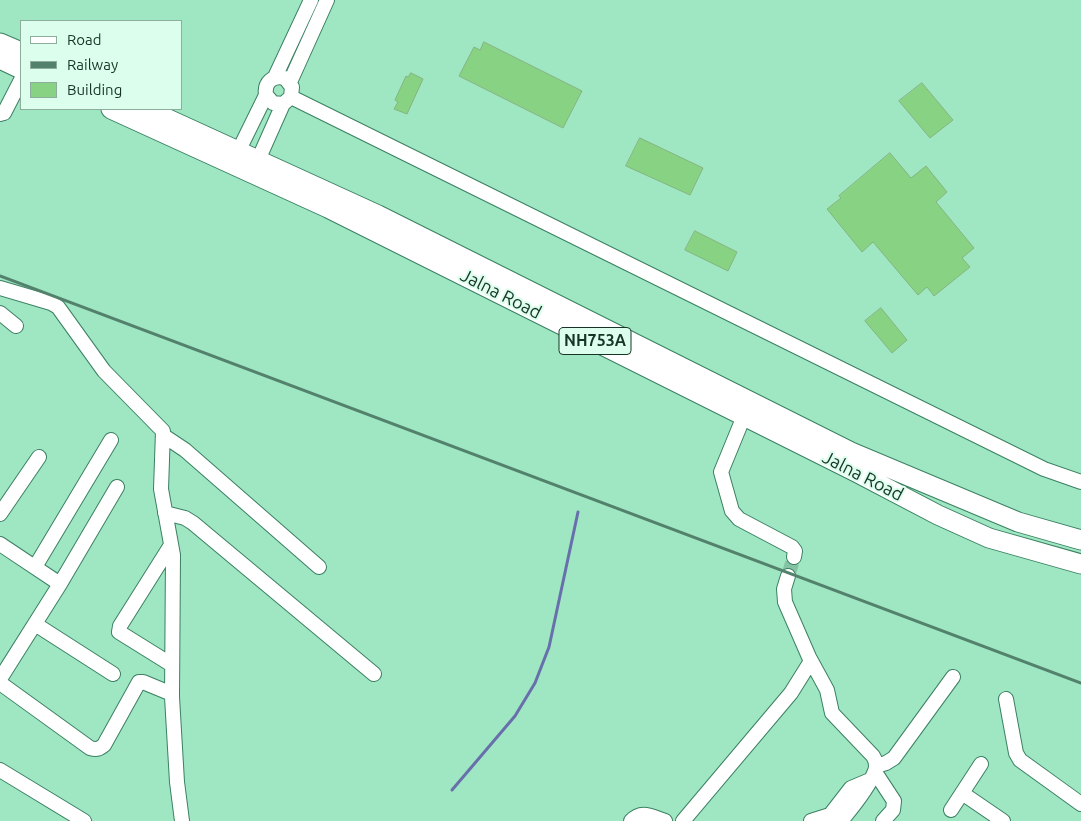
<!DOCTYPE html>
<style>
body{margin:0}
#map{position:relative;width:1081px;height:821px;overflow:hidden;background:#9fe6c3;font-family:Ubuntu,sans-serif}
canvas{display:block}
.legend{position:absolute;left:20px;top:20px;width:162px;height:90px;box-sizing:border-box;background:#dcfeec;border:1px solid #8dad9d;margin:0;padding:6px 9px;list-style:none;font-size:15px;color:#173427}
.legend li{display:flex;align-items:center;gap:10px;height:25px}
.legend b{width:25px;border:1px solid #8dad9d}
</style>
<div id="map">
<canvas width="1081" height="821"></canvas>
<ul class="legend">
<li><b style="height:6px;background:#fff"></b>Road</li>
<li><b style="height:6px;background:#53826c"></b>Railway</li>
<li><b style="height:14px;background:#88d383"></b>Building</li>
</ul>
</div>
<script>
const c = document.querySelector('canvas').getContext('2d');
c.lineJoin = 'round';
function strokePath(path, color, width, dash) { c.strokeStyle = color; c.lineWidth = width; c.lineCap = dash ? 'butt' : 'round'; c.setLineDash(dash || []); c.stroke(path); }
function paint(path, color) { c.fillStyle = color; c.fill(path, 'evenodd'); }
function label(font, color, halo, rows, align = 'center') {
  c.font = font + ' Ubuntu,sans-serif'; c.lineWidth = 4; c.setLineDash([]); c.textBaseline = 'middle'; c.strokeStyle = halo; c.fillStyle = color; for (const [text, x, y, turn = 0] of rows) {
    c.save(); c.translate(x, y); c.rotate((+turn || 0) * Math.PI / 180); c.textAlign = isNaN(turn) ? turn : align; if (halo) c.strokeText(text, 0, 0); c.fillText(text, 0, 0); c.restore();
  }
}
const stream = new Path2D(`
 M452 790 515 716 535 683 549 647 578 512`);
const building = new Path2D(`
 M484 42 582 91 563 128 459 76 474 47 480 50Z
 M411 73 423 79 407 114 394 109 398 102 395 100 406 76 408 77Z
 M922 83 953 120 930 138 899 101Z
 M640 138 703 168 690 195 626 166Z
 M890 153 911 178 926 166 947 192 936 202 974 248 962 258 970 267 934 296 927 287 918 295 873 242 862 252 827 209 841 198 839 196Z
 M695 231 737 252 728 271 685 250Z
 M881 308 907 340 892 353 865 321Z`);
const minorTunnel = new Path2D(`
 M788 576 794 557`);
const minor = new Path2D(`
 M275 77 311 0
 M290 82 327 0
 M291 97 1044 469 1081 482
 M0 114 4 113 21 80
 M235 158 266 95C264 82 273 75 285 78L292 87 291 97 283 104 273 103 266 95
 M255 167 283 104
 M0 288 51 303 58 307 104 371 163 431 161 489 173 555 172 697 177 782 182 821
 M0 313 16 326
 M744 416 721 472 732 511 739 519 792 547 795 551 794 557
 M164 436 185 450 319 567
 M165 513 185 518 193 523 374 674
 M0 514 39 457
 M0 544 60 584
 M171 545 120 626 119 632 172 665
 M35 567 111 440
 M788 576 784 589 785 602 809 657 827 690 832 713 873 756C876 761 877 766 875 771 869 787 852 808 841 821
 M35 624 113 674
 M0 679 60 584 117 487
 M0 683 90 748C97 750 99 749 104 745L139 682H143L172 694
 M1006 699 1016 753 1020 760 1081 804
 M876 766 886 763 894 758 953 677
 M0 770 84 821
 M875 772 894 801 893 810 883 821
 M962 793 1003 821
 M951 810 981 764
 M631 821C642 809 652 817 665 821
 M683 821 791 693 811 661
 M811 821 830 815 851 788 870 780`);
const highway = new Path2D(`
 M0 43 21 52
 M0 59 21 69
 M111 109 328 208 856 472 938 515 989 538 1081 564
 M146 109 378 215 851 452 1018 522 1081 540`);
const rail = new Path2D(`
 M0 276 1081 683`);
const shields = [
 [595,341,72]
];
const shieldNames = [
 ["NH753A",595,341]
];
const streetNames = [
 ["Jalna Road",501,294,27],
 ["Jalna Road",863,476,27]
];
strokePath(stream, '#6870ab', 3);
paint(building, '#88d383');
strokePath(building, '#85b381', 1);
strokePath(minorTunnel, '#84c2a4', 14, [14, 7]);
strokePath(minor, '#3b8062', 16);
strokePath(highway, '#3b8062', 21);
strokePath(minor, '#fff', 14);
strokePath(highway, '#fff', 19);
strokePath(rail, '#53826c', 3);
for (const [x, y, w] of shields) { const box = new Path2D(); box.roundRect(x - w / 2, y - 13.5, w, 27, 4); c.fillStyle = '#dcfeec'; c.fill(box); strokePath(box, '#173427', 1); }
label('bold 16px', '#173427', null, shieldNames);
label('18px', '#173427', '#dcfeec', streetNames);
</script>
